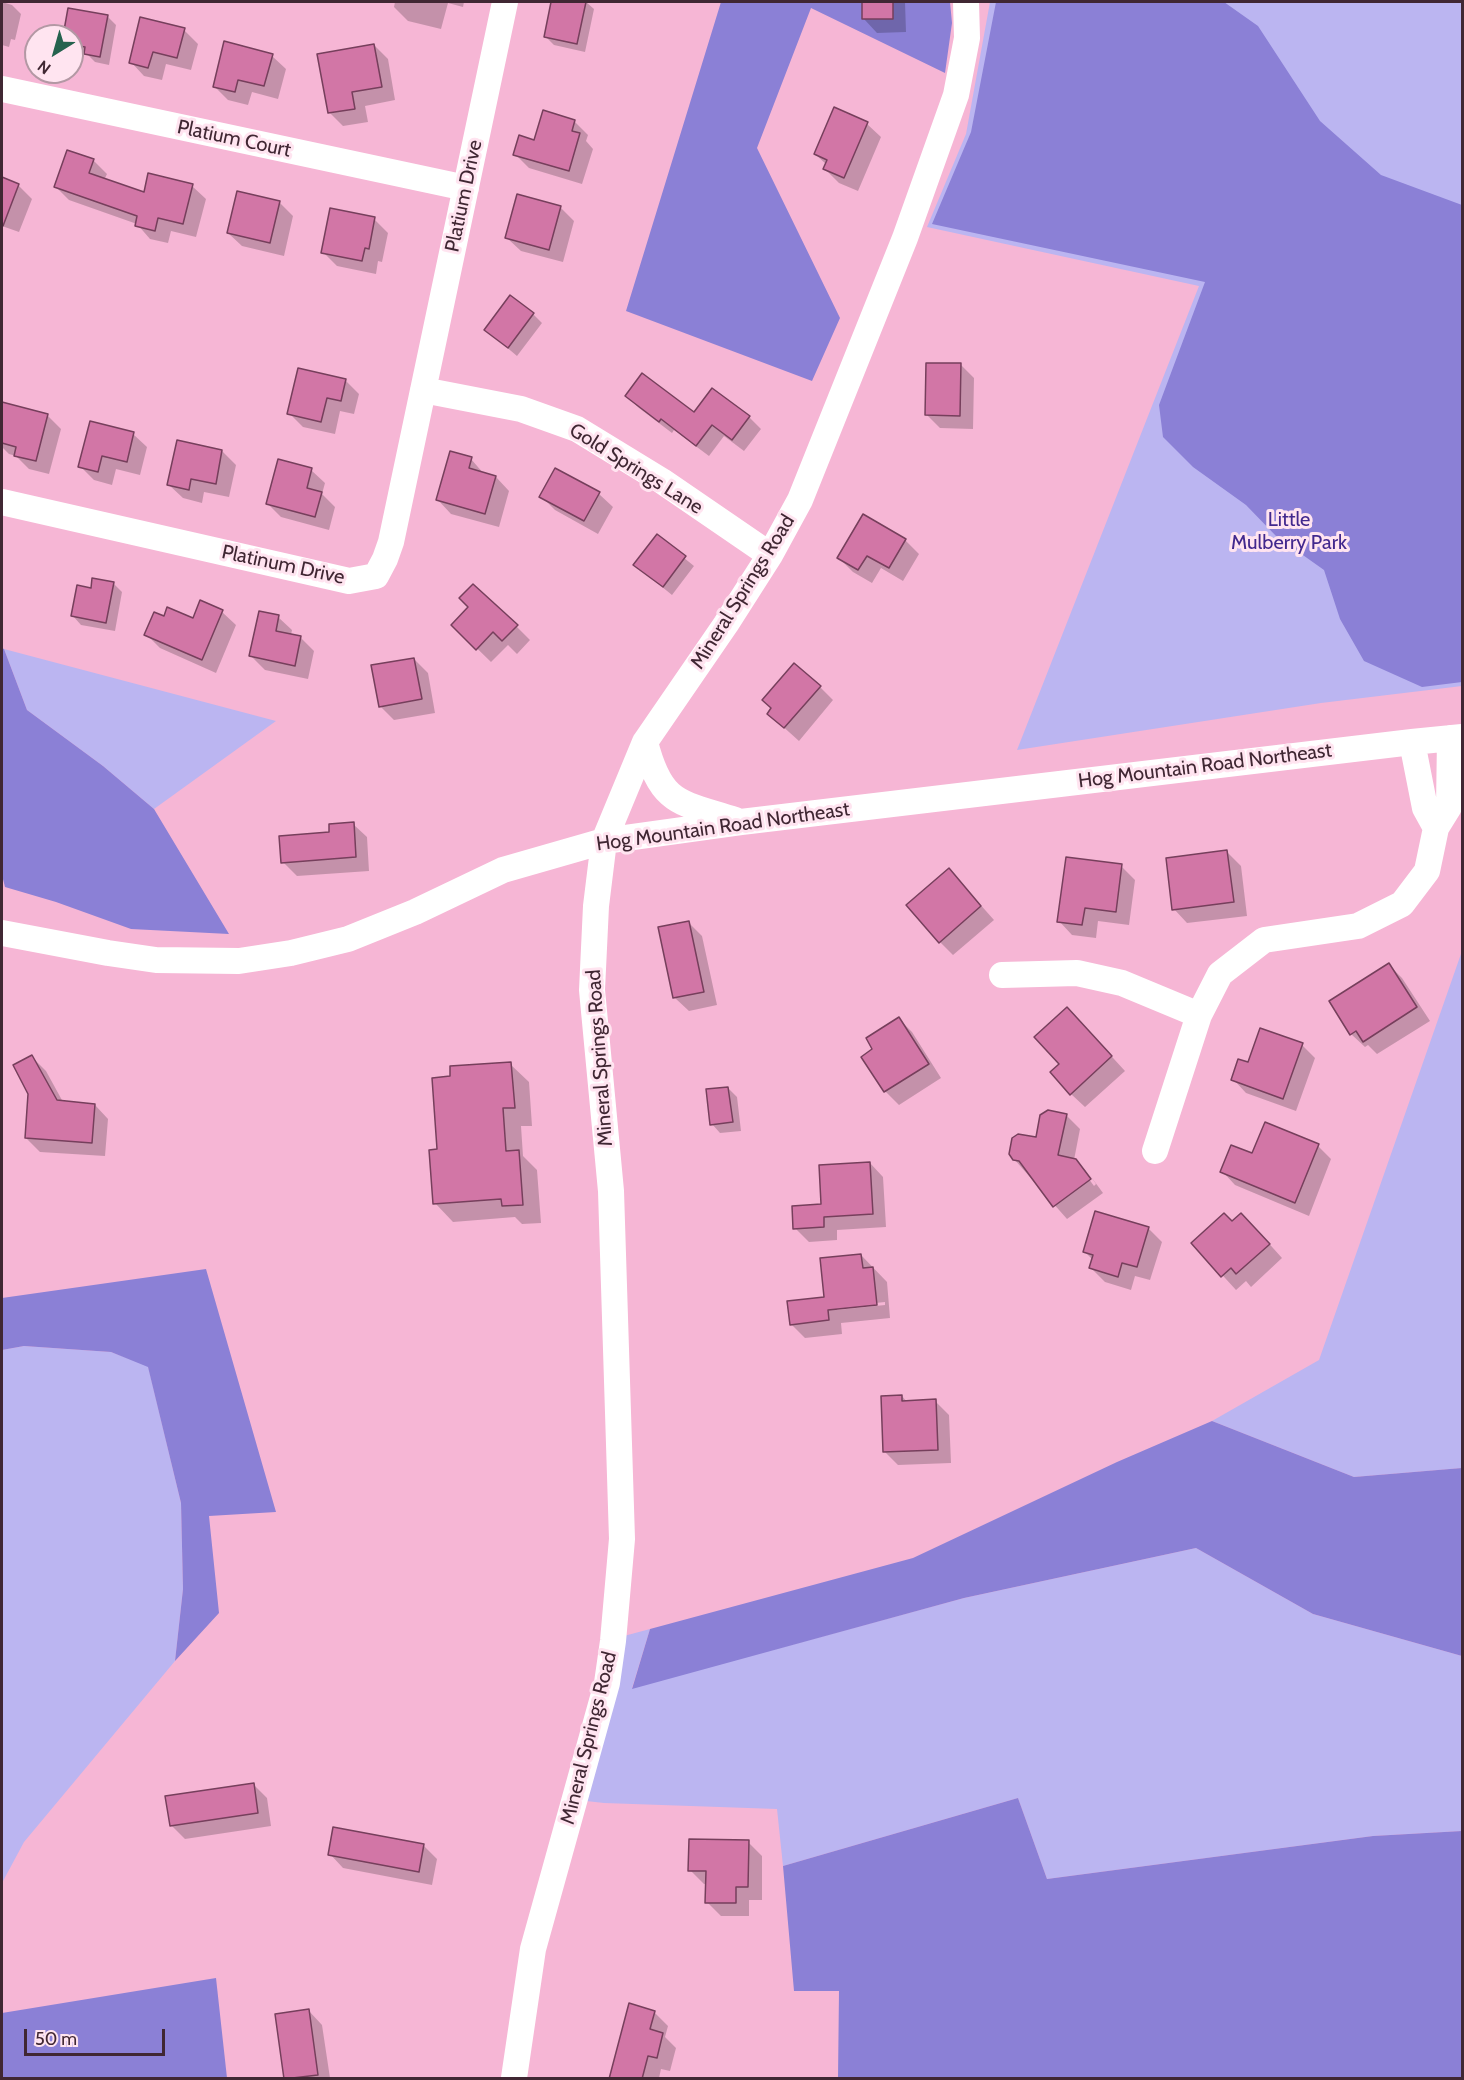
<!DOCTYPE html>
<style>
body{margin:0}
#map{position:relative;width:1464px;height:2080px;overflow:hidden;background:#f6b6d5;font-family:Cabin,sans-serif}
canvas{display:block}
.frame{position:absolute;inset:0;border:3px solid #402733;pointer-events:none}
.north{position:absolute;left:24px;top:24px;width:60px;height:60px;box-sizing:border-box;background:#ffe4f0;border:2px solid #b398a4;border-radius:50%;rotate:217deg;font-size:16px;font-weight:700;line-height:24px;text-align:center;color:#402733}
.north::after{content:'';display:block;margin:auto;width:21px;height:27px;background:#25624e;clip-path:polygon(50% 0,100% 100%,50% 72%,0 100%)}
.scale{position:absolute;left:24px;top:2029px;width:141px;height:27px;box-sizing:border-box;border:3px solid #402733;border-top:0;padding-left:8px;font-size:18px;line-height:21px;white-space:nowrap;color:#402733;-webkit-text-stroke:4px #ffe4f0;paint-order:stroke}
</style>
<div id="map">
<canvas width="1464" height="2080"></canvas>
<div class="frame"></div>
<div class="north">N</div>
<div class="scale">50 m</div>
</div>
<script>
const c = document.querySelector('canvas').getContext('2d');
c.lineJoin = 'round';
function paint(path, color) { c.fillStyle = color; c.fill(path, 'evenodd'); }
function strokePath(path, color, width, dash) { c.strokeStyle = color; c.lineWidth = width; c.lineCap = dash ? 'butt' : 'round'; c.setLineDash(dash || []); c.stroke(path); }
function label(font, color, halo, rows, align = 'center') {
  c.font = font + ' Cabin,sans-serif'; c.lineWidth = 6; c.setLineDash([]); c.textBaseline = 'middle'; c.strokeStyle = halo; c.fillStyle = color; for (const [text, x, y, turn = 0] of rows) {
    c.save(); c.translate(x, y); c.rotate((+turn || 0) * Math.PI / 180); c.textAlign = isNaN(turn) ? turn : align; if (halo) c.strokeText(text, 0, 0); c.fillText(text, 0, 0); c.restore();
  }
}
const green = new Path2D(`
 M990 2H1462V686L1321 703 1017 750 1199 286 927 227 966 134Z
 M4 649 276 721 154 809 103 766 27 710Z
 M1462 951V1468L1354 1477 1212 1421 1319 1360Z
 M24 1346 111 1352 148 1366 181 1503 183 1589 175 1661 24 1842 2 1883V1350Z
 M1196 1548 1313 1614 1462 1656V1831L1373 1836 1047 1879 1018 1798 783 1866 777 1809 604 1803 586 1801 624 1636 650 1629 632 1688 964 1598Z`);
const forest = new Path2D(`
 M721 2H950L952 23 945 73 811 8 757 148 840 318 812 381 626 311Z
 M996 2H1224L1258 26 1320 121 1381 175 1462 205V682L1422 687 1364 661 1340 619 1324 570 1276 536 1246 505 1193 467 1163 437 1159 405 1205 282 932 224 971 132Z
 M2 648 4 649 27 710 103 766 154 809 229 934 131 929 56 902 5 887 2 875Z
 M206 1269 276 1512 209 1516 219 1613 175 1661 183 1589 181 1503 148 1367 111 1352 24 1346 2 1350V1298Z
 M1212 1421 1354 1477 1462 1468V1656L1313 1614 1196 1548 964 1598 632 1689 650 1629 913 1558 1117 1462Z
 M1018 1798 1047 1879 1373 1836 1462 1831V2078H838L839 1991H794L783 1866Z
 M216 1978 227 2078H2V2013Z`);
const shadow = new Path2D(`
 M2 2 12 5 21 14 15 40 11 39 9 47 2 45Z
 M395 2H464L463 7 448 3 441 29 408 21 394 7Z
 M552 2H586L594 9 585 52 554 45 545 36Z
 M863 2H905L906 32 877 33 864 19Z
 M107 16 116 25 109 65 95 62 87 54 72 51V36H64Z
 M184 30 198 44 191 70 166 64 162 80 144 76 131 62Z
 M374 45 388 59 395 100 365 106 368 122 343 126 330 113Z
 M272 56 286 69 278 99 252 92 248 105 228 100 214 86Z
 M835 109 867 124 881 137 858 191 839 183 825 169 827 165 815 154Z
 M574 121 588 135 586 141 593 149 582 184 529 168 515 154Z
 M93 160 107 174 104 180 145 194 192 186 206 199 196 237 171 231 168 243 150 239 137 224 69 200 56 187Z
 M2 179 18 185 32 199 19 232 2 226Z
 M279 202 293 216 284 256 242 246 228 233Z
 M560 207 574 221 563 262 521 251 507 238Z
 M374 219 388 233 382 262 378 261 376 274 337 266 323 252Z
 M533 314 542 323 517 356 486 330Z
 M960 364 974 378 973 429 940 428 927 415Z
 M345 380 359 394 354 414 340 411 335 434 303 427 289 413Z
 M627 396 694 414 749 417 761 429 744 451 724 436 709 456 674 430 672 433 639 408Z
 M4 404 47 415 61 429 49 474 29 469 16 456 9 454 2 447V414Z
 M133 434 147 447 140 475 116 469 112 485 94 480 80 466Z
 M222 451 236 465 229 497 204 492 202 503 183 498 169 485Z
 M471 459 484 474 496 477 509 491 499 527 451 514 438 500Z
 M311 470 325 483 322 494 335 507 329 530 281 517 267 503Z
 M599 494 613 507 598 534 555 510 541 496Z
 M657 536 694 566 672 595 635 565Z
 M905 540 919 554 903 581 881 568 872 583 853 572 839 558Z
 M113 583 122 592 115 631 81 625 73 616 92 589Z
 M201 602 222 612 236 625 216 673 160 648 146 634 164 618 193 620Z
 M278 617 292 630 291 635 300 637 314 651 308 679 265 670 251 656Z
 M453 625 516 626 530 640 517 654 508 645 491 662Z
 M414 659 428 673 435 713 394 720 380 706Z
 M820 687 833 700 799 741 769 714Z
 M353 824 367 837 369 871 297 876 283 862Z
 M1227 852 1241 866 1247 916 1187 923 1174 909Z
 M1121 866 1135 880 1129 925 1098 921 1096 938 1072 935 1059 921Z
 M962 884 994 920 953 955 940 942Z
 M688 922 702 936 717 1005 689 1011 675 998 660 928Z
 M1389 965 1402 978 1430 1021 1377 1054 1368 1045 1365 1047 1351 1034Z
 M899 1019 912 1032 941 1078 899 1105 885 1091 875 1050Z
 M1081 1023 1125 1071 1085 1107 1071 1094 1061 1064Z
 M1302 1045 1315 1058 1296 1111 1246 1093 1233 1079Z
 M32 1057 46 1071 63 1102 95 1105 108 1119 105 1156 40 1152 26 1138Z
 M510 1064 529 1082 532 1126H521L523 1156 537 1170 541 1223 522 1224 515 1217 453 1222 435 1203 439 1151 452 1078Z
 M728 1088 737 1097 741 1131 720 1133 712 1124Z
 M1066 1115 1080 1129 1074 1160 1086 1171H1083L1094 1186 1096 1184 1089 1174 1103 1193 1067 1219 1014 1159Z
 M1318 1146 1331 1159 1309 1216 1235 1185 1222 1171 1253 1155Z
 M870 1163 883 1177 886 1227 837 1230V1240L809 1242 795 1228Z
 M1232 1223 1255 1228 1282 1258 1251 1287 1246 1281 1236 1290 1193 1243Z
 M1148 1228 1162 1242 1150 1280 1135 1276 1131 1290 1105 1282 1091 1268 1093 1260 1084 1251Z
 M861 1255 887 1282 890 1318 841 1323 842 1334 805 1338 791 1324 826 1299ZM885 1302V1305L837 1310V1307Z
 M902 1396 907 1402 935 1401 949 1415 951 1463 898 1465 884 1451Z
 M253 1784 267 1798 271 1826 185 1839 171 1825Z
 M748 1842 762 1856V1900H749V1916H721L707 1902V1884H704L690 1870Z
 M423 1845 437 1859 432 1885 343 1868 330 1854Z
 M309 2011 322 2025 330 2078H286Z
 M654 2012 668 2026 665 2037 676 2048 670 2071 661 2069 659 2078H614Z`);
const building = new Path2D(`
 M551 2H586L577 44 544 37Z
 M862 2H893V19H862Z
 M68 8 108 15 100 57 84 54 85 47 72 45V36H63Z
 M140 17 185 28 177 58 153 52 148 68 129 63Z
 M224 41 273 54 264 86 238 80 235 92 213 87Z
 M374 44 382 87 352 92 355 109 328 113 317 54Z
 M834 107 868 122 844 178 823 169 827 160 814 154Z
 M543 110 575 120 572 131 580 133 569 171 513 155 519 135 534 140Z
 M67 150 94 159 89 173 144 192 148 173 193 184 183 224 158 218 155 231 135 226 137 216 54 187Z
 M2 177 19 184 3 226H2Z
 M237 191 280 201 270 243 227 233Z
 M517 194 561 206 549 250 505 238Z
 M330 208 375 217 369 249 365 248 362 261 321 253Z
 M510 295 534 313 508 348 484 330Z
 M926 363H961L960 416 925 415Z
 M298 368 346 379 341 401 327 398 321 422 287 414Z
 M642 373 694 412 712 388 750 416 732 440 712 425 696 446 661 419 659 422 625 396Z
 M2 402 48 414 36 461 14 456 16 447 2 443Z
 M90 421 134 432 127 462 102 456 98 472 78 467Z
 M177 440 222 450 216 484 191 479 189 490 167 485Z
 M450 451 472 457 469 468 496 476 485 514 436 500Z
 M278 459 312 468 307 488 322 492 315 517 266 504Z
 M555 468 600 492 584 521 539 497Z
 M863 514 906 539 889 568 867 556 858 570 837 558Z
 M657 534 686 556 663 587 633 565Z
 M92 578 114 582 106 623 71 616 77 585 91 588Z
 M473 584 518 625 502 641 493 632 476 650 451 625 468 607 459 598Z
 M200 600 223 610 202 660 144 635 154 612 164 616 167 607 193 618Z
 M259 611 279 615 276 631 301 636 295 666 249 656Z
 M414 658 422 699 379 707 371 665Z
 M794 663 821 686 784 728 767 714 771 708 762 700Z
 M354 822 356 857 281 863 279 836 329 832V824Z
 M1227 850 1234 902 1172 910 1166 858Z
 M1066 857 1122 864 1116 912 1085 908 1082 925 1057 922Z
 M949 868 981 906 939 943 906 905Z
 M689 921 704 992 673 998 658 927Z
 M1389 963 1417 1007 1363 1042 1356 1031 1350 1035 1329 1001Z
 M1067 1007 1112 1056 1070 1095 1050 1072 1059 1064 1034 1037Z
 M899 1017 929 1064 884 1092 861 1057 872 1049 866 1038Z
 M1260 1028 1303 1043 1283 1099 1231 1080 1238 1059 1248 1062Z
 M32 1055 57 1100 95 1104 92 1143 25 1138 28 1094 13 1065Z
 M511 1062 515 1108H503L506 1151 519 1150 523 1205 502 1206 501 1199 433 1204 429 1150 437 1149 432 1078 450 1076V1066Z
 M728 1087 733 1122 710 1125 706 1089Z
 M1048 1110 1067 1114 1058 1155 1076 1159 1091 1179 1053 1207 1019 1161 1013 1160 1009 1154 1012 1138 1018 1134 1036 1137 1040 1115Z
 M1265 1122 1319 1144 1295 1203 1220 1172 1231 1145 1252 1153Z
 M870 1162 873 1214 824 1217V1227L793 1229 792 1206 821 1204 819 1165Z
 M1095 1211 1149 1227 1137 1267 1122 1263 1118 1277 1089 1268 1093 1255 1083 1252Z
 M1224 1213 1232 1221 1241 1213 1270 1244 1236 1274 1231 1268 1221 1277 1191 1243Z
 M861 1254 863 1268 873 1267 877 1305 828 1310 829 1320 790 1325 787 1301 824 1297 820 1258Z
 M902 1395V1401L936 1399 938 1450 883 1452 881 1396Z
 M254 1783 258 1813 170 1826 165 1796Z
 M333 1827 424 1844 419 1872 328 1855Z
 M689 1839 749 1840 748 1887H736V1903H705L706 1871H688Z
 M629 2003 655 2011 650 2029 663 2033 657 2058 648 2056 642 2079H609Z
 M309 2009 318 2075 284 2079 275 2014Z`);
const minor = new Path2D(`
 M2 89 466 188
 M423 390 521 409 577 429 662 481 770 555
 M2 502 349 581 376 576 385 559 391 542 505 2
 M645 742C661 805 679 802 735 820
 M1412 742 1425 808 1436 828
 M2 933 108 953 156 960 239 961 291 953 348 939 415 912 503 870 604 841 741 822 1412 742 1462 737
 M1002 975 1077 973 1122 983 1199 1015
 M1155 1151 1199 1015 1220 974 1264 940 1358 926 1402 904 1427 871 1436 828 1449 807 1450 738
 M514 2078 533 1949 607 1683 613 1641 622 1539 611 1191 592 990 596 906 604 841 645 742 726 624 770 555 800 500 905 238 956 95 967 38 966 2`);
const streetNames = [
 ["Platium Court",234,139,12],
 ["Platium Drive",464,196,-78],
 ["Gold Springs Lane",636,469,32],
 ["Platinum Drive",283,565,12],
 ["Mineral Springs Road",743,592,-58],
 ["Hog Mountain Road Northeast",1205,766,-7],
 ["Hog Mountain Road Northeast",723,827,-8],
 ["Mineral Springs Road",600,1058,-94],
 ["Mineral Springs Road",589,1738,-76]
];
const parkNames = [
 ["Little",1289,520],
 ["Mulberry Park",1289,543]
];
paint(green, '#bbb5f1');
paint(forest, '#8b80d6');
paint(shadow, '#0003');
paint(building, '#d276a6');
strokePath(building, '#763f5c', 1.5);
strokePath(minor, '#fff', 26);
label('20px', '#402733', '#ffe4f0', streetNames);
label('20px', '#42288d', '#ffe4f0', parkNames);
</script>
